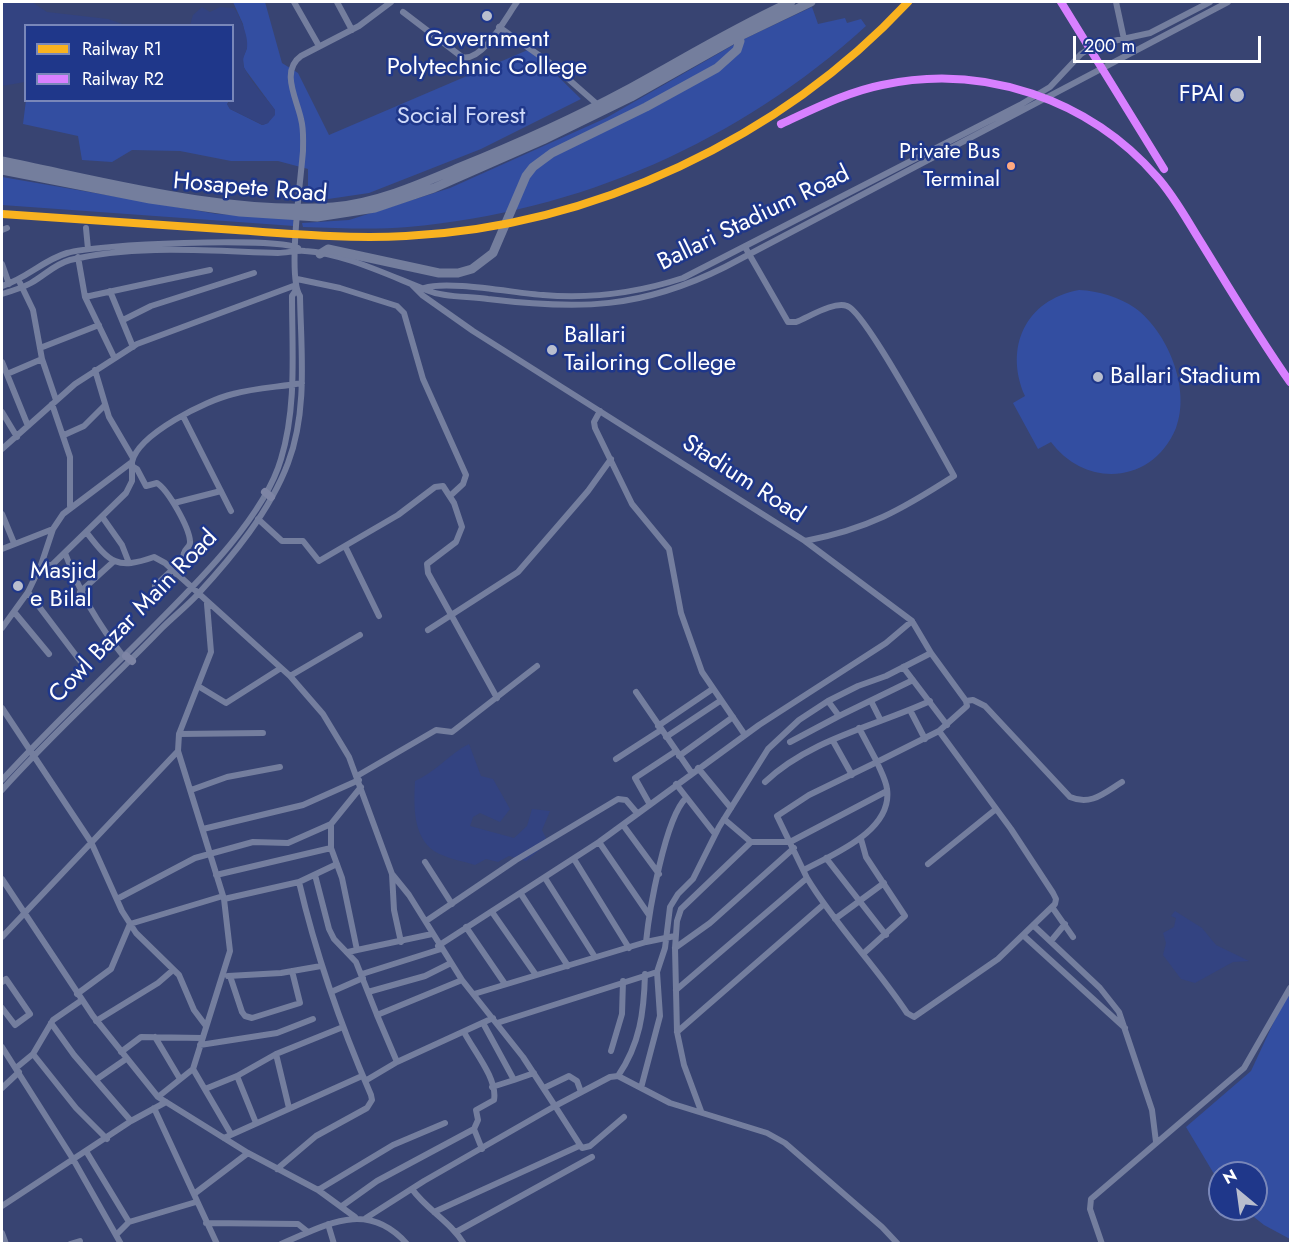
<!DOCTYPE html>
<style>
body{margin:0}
#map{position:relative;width:1292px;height:1245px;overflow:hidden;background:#384472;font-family:Jost,sans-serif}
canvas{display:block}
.frame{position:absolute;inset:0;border:3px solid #fff;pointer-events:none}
.legend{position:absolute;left:24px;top:24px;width:210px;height:78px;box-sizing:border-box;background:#1f378a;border:2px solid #7987b9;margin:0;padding:8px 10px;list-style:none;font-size:18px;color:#fff}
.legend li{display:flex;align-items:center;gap:12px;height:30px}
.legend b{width:30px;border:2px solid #7987b9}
.north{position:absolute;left:1208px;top:1161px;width:60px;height:60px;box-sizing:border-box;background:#1f378a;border:2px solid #7987b9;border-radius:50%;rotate:331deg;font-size:16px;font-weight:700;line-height:24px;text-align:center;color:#fff}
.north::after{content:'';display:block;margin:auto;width:21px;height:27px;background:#b9bece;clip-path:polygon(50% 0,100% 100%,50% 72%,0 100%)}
.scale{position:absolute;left:1073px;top:36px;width:188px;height:27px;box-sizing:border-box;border:3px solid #fff;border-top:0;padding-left:8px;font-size:18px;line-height:21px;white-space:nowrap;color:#fff;-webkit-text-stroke:4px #1f378a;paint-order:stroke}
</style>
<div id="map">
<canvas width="1292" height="1245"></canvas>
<div class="frame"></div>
<ul class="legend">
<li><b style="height:8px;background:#f9b220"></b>Railway R1</li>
<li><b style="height:8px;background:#d880ff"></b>Railway R2</li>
</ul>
<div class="north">N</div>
<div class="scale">200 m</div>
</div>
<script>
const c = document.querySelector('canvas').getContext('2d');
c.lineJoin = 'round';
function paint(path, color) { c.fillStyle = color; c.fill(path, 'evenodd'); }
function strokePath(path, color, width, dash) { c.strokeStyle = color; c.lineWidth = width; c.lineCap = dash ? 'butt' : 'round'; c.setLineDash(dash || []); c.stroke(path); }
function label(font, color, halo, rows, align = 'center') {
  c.font = font + ' Jost,sans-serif'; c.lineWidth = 5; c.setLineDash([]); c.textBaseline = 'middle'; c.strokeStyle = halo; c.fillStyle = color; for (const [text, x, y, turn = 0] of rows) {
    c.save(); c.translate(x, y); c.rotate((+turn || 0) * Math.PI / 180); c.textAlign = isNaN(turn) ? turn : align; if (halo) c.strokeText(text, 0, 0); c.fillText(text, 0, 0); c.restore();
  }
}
const green = new Path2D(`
 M233 2H265L282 63 298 73 329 135 530 49 581 99 481 149 369 193 308 202V169L278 161H231L180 151 132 150 112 162 82 160 78 136 23 124 26 100 229 101 227 104 230 109 262 125 268 123 275 110 244 68 243 58 247 48 243 24Z
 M812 7 818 24 845 18 847 23 861 19 866 26C739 142 579 212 408 227 373 230 338 228 303 227L302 223 349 220 450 188 606 118 742 40Z
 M2 177 217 214 293 218 294 226 2 205Z
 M1079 290C1099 291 1119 297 1135 308 1168 332 1191 389 1176 428 1153 484 1086 489 1051 442L1038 449 1013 403 1025 396C1004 348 1025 300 1079 290Z
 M1290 987V1239L1264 1225 1244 1209H1256V1173H1220V1184L1186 1127 1251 1071Z`);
const water = new Path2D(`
 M2 2H32L47 12 108 19 125 25 26 26 25 82 2 86Z
 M202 7 210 12 220 7 234 8C240 17 249 36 247 48 245 55 241 59 244 67 250 82 266 97 275 110V115L268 123 263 125 230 109 227 104 232 100V26L190 25 193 15Z
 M469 744 481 776 493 779 510 809 500 822 480 813 473 817 470 826 514 838 527 826 532 809 550 811 542 830 546 838 543 847 526 861 509 856 498 862 486 859 475 865C462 861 445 858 434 851 412 836 414 803 415 781 436 772 449 754 469 744Z
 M1175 911 1202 928 1216 945 1249 961 1233 962 1195 983 1181 979 1163 955 1166 943 1163 933 1174 927 1176 918 1171 916Z`);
const minor = new Path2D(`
 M294 2 319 46
 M337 2 352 30
 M1116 2 1124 39
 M403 12 462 57C483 62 506 17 517 2
 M499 27 550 63 598 105
 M86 228 88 249
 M2 230 7 228
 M78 257 85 297 114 357
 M2 264 9 284
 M297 279 340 288 397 306 404 313 423 379 466 475 463 484 450 496
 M20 283 33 310 42 359 56 400
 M411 284 422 295 473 331 805 541C868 529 901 510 954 476 940 451 865 311 847 306 834 301 809 317 796 322H788L745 247
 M2 286C26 279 43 260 67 253 96 244 273 237 298 248
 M424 288C448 280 514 293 543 295 591 299 637 293 683 278L1020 105 1050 87 1081 54 1095 45 1150 33 1210 2
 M110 291 133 347
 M2 294C12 291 22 288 31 283 45 275 55 264 70 260 136 244 211 251 278 253 287 253 296 250 305 251 344 253 392 277 429 291 446 298 470 296 488 299 579 310 641 309 725 267L1228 2
 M85 297 210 270
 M123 320 151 306 254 273
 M40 348 99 325
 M2 362 28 426
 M95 370 109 417 133 458
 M7 374 42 359
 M52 404 70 457V506
 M600 411 594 422 595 428 632 504 669 549 681 613 702 672 745 735
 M2 412 17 437
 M183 416 231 511
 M64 435 84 426 105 405
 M2 449 75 384 137 344 296 285
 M132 466 137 469 146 486 157 483C168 490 189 527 190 541 191 547 185 548 184 553 181 564 184 564 176 574
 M174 503 221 491
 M2 514 14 543
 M103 518 122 545 129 563
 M258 519 282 541H303L319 561 398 515 435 487 443 486 454 503 462 527 456 542 427 564 428 573 497 698
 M87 533C110 563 117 570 154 557L165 563 290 676 323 714 349 757 392 874 409 895 462 980 523 1057 555 1106 424 1181 366 1218
 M805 541 912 621 931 653
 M345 546 379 616
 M2 549 53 529
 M65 553C81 595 97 623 124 657
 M41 565H52L126 493 132 481V462
 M155 586 172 570
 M28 592 84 666
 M80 592 113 562
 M15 613 49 654
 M2 628 28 592 41 565 53 529 63 514 132 462C138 434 207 400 233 394 255 388 279 387 302 383
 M428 630 518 572 588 491 611 459
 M903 667 947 725
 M290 676 360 635
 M198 686 226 703 281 668
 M636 692 691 772
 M871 701 880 719
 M966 701 973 700 985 706 1070 797C1091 806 1104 793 1122 782
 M2 708 91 842 122 911 136 933 179 975 194 1010 206 1026
 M910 710 925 739
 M839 716 913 680
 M658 726 711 690
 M179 734 263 733
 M666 737 720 701
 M833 741 852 775
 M790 742 839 716 828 701
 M679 756 733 717
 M616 759 661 730
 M698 768 731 808
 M357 776 436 730 452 732 537 666
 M2 780C52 725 107 674 159 621 200 580 265 515 281 459 297 406 292 350 292 296L296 290
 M765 782C810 739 876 726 930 701
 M676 784 715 834
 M2 790C53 733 109 683 162 628 174 616 187 606 198 594 233 556 270 511 288 463 308 411 301 350 300 296 287 278 301 178 303 151 303 140 304 130 301 119 297 99 280 71 301 56L359 26 391 2
 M191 790 227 777 280 767
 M649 803 635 778 676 751
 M724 819 751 842
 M331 824V848L342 878 357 950 348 952
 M623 825 659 874
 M203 829 303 805 359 780
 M861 839 866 857 905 916 864 953
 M599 842 649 915
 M826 858 886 935
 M574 859 629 948
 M425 862 452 904
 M928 864 996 809
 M392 874 394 910 401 942
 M216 875 331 848
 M315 875 329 929 334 939 356 962 377 1015 462 980
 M545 878 595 957
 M807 878C836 926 876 966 907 1013L914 1017 998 959 1055 904 1056 899 1053 893 1011 829 939 731
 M2 879 93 1016 158 1097 248 1153 318 1190 355 1217
 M299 882 337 864
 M521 894 568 966
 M117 899 195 858 253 842 288 843 331 824 361 787
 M224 899 299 882C316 955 341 1026 371 1095L372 1100 367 1108 316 1136 277 1169
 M1052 907 1073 937
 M492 912 536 975
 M835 919 884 883
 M426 921 516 860 618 799 626 800 637 813
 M1033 925 1100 988 1119 1012 1152 1110 1156 1142
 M466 927 505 984
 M1024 936 1125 1028
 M2 937 178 751
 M1051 941 1065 924
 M646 942C649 912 665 818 686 798
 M438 946 599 842 759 725 886 643 912 621
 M675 948 710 923 794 848
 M357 950 432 934
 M362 974 441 949
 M228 976 281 973 321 966
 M230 976 242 1012 245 1016 252 1018 300 1003 292 971
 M2 982 6 979 30 1014 15 1025 2 1008
 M676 990 807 878 777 816 809 795 877 762 859 728
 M331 992 363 978
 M368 992 425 976 451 963
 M77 994 111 969 130 924 223 896
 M474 994 646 942 675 936
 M377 1015 397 1062
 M96 1021 158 983 173 970
 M51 1023 74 1055 131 1121
 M483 1023 514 1080 492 1087
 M497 1023 657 972
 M464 1032C473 1050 498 1079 494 1100L476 1110 478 1120 474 1129 482 1149
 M677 1032 823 905
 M155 1037 180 1079
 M200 1045 277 1033 313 1019
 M2 1047 73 1159 121 1244
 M611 1051 622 1014 623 981
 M121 1052 141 1037 202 1038
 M33 1054 76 1108 107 1139
 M276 1054 289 1108
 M16 1068 33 1054 53 1020 82 1000
 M193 1069 231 1134
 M237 1076 256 1123
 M618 1076C640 1044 644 1012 645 974
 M97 1079 126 1059
 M514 1080 534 1073
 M365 1081 397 1062 493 1018
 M2 1088 19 1072
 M544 1088 569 1076 577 1081 581 1092
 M641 1088 660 1016 657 972 665 948 670 907 678 894 693 879 719 827 768 749 799 720 828 701 858 686 886 676 931 653 966 701 967 706 939 731 877 762C880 770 886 780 887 789 893 831 833 854 804 870
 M205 1089 237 1076 276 1054 343 1027
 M158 1097 193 1069 230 951 224 899 178 751 179 734 211 652 207 604
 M154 1108 217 1244
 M701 1111 684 1065 677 1032 675 948 677 921 681 909 751 842H790L887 791
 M624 1117 590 1146 582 1148 555 1106 610 1077 618 1076 670 1103 767 1133 785 1143 882 1227 898 1244
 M224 1138 362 1076
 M86 1151 129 1222 196 1202
 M412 1189C426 1209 451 1222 464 1244
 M318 1190 393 1145 445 1123
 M194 1194 248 1153
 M2 1206 131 1121 166 1102
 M342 1206 377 1181 474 1129
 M434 1212 579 1146
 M206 1223 298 1224 308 1232
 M328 1224 334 1244
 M456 1232 592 1157
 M2 1233 6 1244
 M116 1235 129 1222
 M70 1244 80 1241
 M281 1244C326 1225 367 1199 407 1244
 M1102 1244 1090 1209 1091 1199 1244 1068 1290 988`);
const major = new Path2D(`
 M265 492 271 497
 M126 656 132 661`);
const highway = new Path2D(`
 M2 161C106 182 226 215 333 207 377 203 418 185 458 168 515 145 573 119 627 90 682 60 734 28 791 2
 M2 170 150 199 240 212 317 217 375 208 434 188 543 140 631 97 734 39 811 2
 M320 254 328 249 439 273H458L472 269 493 253 526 176 533 167 552 153 646 107 717 68 737 50 740 41 737 34`);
const rail1 = new Path2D(`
 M2 214C80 219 158 225 236 230 292 234 349 239 406 236 593 227 781 138 908 2`);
const rail2 = new Path2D(`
 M1061 2 1164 169
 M781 124C814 109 847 92 882 85 983 63 1089 99 1157 177 1175 197 1188 222 1202 244 1231 291 1259 338 1290 382`);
const markers = [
 [487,16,6,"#b9bece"],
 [1237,95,8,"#b9bece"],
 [1011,166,5,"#ffa980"],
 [552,350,6,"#b9bece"],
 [1098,377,6,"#b9bece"],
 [18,586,6,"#b9bece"]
];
const busNames = [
 ["Private Bus",1000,153],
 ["Terminal",1000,181]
];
const poiNames = [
 ["Government",487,40,"center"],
 ["Polytechnic College",487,68,"center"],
 ["FPAI",1224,95,"right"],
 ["Ballari",564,336],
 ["Tailoring College",564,364],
 ["Ballari Stadium",1110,377],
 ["Masjid",30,572],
 ["e Bilal",30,600]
];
const parkNames = [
 ["Social Forest",461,117]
];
const streetNames = [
 ["Hosapete Road",250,189,5],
 ["Ballari Stadium Road",754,219,-26],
 ["Stadium Road",743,480,33],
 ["Cowl Bazar Main Road",134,617,-46]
];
paint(green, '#334ea1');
paint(water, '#334381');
strokePath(minor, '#747e9e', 6);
strokePath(major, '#7e85a5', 8);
strokePath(highway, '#747e9d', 9);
strokePath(rail1, '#f9b220', 8);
strokePath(rail2, '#d880ff', 8);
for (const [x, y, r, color] of markers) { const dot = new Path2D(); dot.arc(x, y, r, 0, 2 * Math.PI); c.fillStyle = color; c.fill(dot); strokePath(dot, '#1f378a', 2); }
label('22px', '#fff', '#1f378a', busNames, 'right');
label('24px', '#fff', '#1f378a', poiNames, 'left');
label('24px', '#d0daf8', '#1f378a', parkNames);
label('24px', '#fff', '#1f378a', streetNames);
</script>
